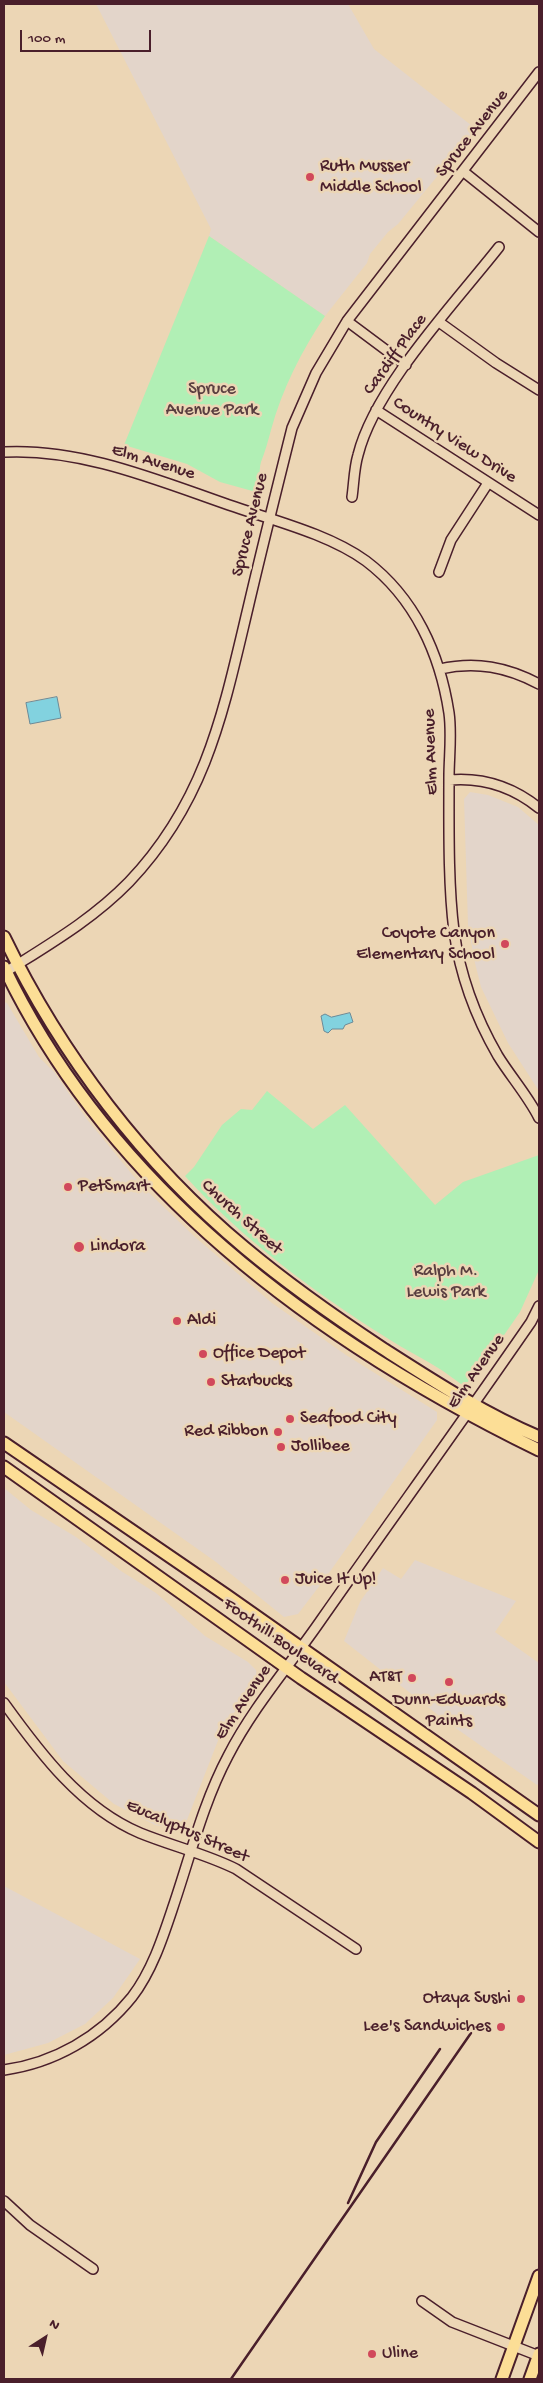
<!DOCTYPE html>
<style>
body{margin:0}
#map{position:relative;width:543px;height:2383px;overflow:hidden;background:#ecd6b5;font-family:"Gochi Hand",sans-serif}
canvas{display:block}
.frame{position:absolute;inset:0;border:5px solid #4a1f2b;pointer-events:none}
.north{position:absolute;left:20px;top:2313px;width:50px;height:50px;-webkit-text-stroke:4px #ecd6b5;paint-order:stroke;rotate:35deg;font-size:14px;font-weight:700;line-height:20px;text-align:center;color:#4a1f2b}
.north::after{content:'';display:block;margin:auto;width:18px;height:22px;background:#4a1f2b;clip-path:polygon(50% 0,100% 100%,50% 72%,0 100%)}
.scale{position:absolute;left:20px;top:30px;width:131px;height:22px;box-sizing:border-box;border:2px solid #4a1f2b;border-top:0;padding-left:6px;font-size:15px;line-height:18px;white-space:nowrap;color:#4a1f2b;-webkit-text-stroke:4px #ecd6b5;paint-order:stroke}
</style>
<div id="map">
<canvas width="543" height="2383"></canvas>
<div class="frame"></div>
<div class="north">N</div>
<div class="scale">100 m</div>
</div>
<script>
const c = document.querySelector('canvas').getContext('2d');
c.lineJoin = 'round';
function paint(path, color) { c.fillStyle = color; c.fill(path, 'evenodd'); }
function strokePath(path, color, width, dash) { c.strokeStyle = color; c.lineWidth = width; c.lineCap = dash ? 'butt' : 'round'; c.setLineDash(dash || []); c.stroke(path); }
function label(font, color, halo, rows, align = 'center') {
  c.font = font + ' "Gochi Hand",sans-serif'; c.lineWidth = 5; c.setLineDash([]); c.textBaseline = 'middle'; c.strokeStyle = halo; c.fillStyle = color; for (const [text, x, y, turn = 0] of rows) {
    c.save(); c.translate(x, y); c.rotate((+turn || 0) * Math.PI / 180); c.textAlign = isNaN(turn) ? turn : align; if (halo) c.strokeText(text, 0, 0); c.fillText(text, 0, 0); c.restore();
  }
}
const built = new Path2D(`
 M96 4H348L374 49 476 129 398 224 388 232 370 254 367 263 325 316 209 236 211 229Z
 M470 792 488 795 518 807 539 825V1091L508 1043 481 987 475 963 468 925 464 799Z
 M4 1002 7 1003 39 1057 54 1072 86 1118 140 1184 195 1237 272 1303 346 1355 437 1412V1420L324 1580 298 1614 284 1617 216 1562 4 1412Z
 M4 1488 31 1510 76 1537 121 1571 156 1593 205 1636 248 1662 256 1670 257 1677 221 1733 183 1830 155 1825 114 1804 63 1761 4 1682Z
 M415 1560 516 1601 495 1632 539 1663V1783L537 1785 447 1722 344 1641 360 1602 383 1568 401 1579Z
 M4 1886 140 1959 113 1998 85 2024 48 2043 4 2055Z`);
const green = new Path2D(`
 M209 236 325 316C302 350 282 389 271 430 268 441 265 452 261 462 258 472 262 483 256 492L220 482 187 464 124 445Z
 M267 1091 313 1129 345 1105 435 1205 463 1182 539 1155 538 1272 520 1312 473 1380 461 1384C455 1380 449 1375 443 1371 425 1359 405 1350 387 1338 315 1293 242 1239 185 1176L194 1167 222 1125 241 1109 252 1110Z`);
const water = new Path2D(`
 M57 697 61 718 30 724 26 703Z
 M350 1013 353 1022 345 1025 343 1029H332L328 1033 324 1031 321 1016 325 1014 331 1017Z`);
const minor = new Path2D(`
 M464 172 539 232
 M347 321 406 365
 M439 322 496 363 539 390
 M376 410 539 515
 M4 452C81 448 157 480 229 505 272 520 329 534 366 561 415 598 440 654 449 713 452 734 449 757 449 777 449 825 448 884 454 931 460 975 476 1018 498 1056 511 1077 528 1096 539 1118
 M352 497C354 483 354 468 358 455 375 387 455 303 499 247
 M439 572 451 540 488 483
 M440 669C476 661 507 667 539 684
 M449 780C483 777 513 787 539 808
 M4 973C48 945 92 920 129 882 206 801 223 713 248 608 262 548 277 488 292 428L316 373 347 321 539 72
 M4 1703C40 1753 81 1808 140 1833 172 1846 206 1854 236 1869L356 1949
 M4 2070C54 2063 100 2037 132 1997 152 1971 163 1937 173 1907 190 1857 203 1803 228 1756 253 1707 290 1665 321 1620 391 1520 462 1422 531 1322L539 1306
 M4 2201 30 2225 93 2269
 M422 2301 452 2322 539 2356`);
const major = new Path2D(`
 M4 937C61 1055 144 1164 245 1248 288 1284 335 1317 382 1348 432 1380 484 1414 539 1437
 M4 967C111 1191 322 1344 539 1450
 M4 1443 226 1595 539 1815
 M4 1467 301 1678 472 1793 539 1842
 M502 2379 539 2276
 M530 2379 539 2354`);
const rail = new Path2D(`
 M348 2203 376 2142 440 2049
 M231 2379 471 2033`);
const markers = [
 [310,177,5,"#d1495b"],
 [505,944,5,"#d1495b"],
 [68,1187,5,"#d1495b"],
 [79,1247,6,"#d1495b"],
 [177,1321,5,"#d1495b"],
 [203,1354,5,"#d1495b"],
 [211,1382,5,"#d1495b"],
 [290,1419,5,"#d1495b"],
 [278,1432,5,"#d1495b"],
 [281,1447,5,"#d1495b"],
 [285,1580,5,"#d1495b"],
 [412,1678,5,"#d1495b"],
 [449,1682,5,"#d1495b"],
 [521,1999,5,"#d1495b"],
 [501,2027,5,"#d1495b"],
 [372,2354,5,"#d1495b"]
];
const streetNames = [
 ["Spruce Avenue",473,134,-52],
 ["Cardiff Place",396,355,-54],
 ["Country View Drive",454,441,33],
 ["Elm Avenue",153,463,17],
 ["Spruce Avenue",251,525,-76],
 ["Elm Avenue",432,752,-92],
 ["Church Street",241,1218,42],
 ["Elm Avenue",477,1372,-55],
 ["Foothill Boulevard",280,1642,35],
 ["Elm Avenue",244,1703,-56],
 ["Eucalyptus Street",187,1832,24]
];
const poiNames = [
 ["Ruth Musser",320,167],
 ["Middle School",320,188],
 ["Coyote Canyon",495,934,"right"],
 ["Elementary School",495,955,"right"],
 ["PetSmart",78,1187],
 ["Lindora",90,1247],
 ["Aldi",187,1321],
 ["Office Depot",213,1354],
 ["Starbucks",221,1382],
 ["Seafood City",300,1419],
 ["Red Ribbon",268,1432,"right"],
 ["Jollibee",291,1447],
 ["Juice It Up!",295,1580],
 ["AT&T",402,1678,"right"],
 ["Dunn-Edwards",449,1701,"center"],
 ["Paints",449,1722,"center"],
 ["Otaya Sushi",511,1999,"right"],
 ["Lee's Sandwiches",491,2027,"right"],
 ["Uline",382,2354]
];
const parkNames = [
 ["Spruce",212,390],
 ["Avenue Park",212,411],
 ["Ralph M.",446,1272],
 ["Lewis Park",446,1293]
];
paint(built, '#e3d5ca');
paint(green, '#b1efb5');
paint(water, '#82d2df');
strokePath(water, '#6c8a97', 1);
strokePath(minor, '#4a1f2b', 12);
strokePath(major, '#4a1f2b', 15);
strokePath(minor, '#ecd6b5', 9);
strokePath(major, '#fcde96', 11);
strokePath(rail, '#4a1f2b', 2.5);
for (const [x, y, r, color] of markers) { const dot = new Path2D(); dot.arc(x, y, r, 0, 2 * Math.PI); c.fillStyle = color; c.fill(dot); strokePath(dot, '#ecd6b5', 2); }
label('18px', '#4a1f2b', '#ecd6b5', streetNames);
label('18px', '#4a1f2b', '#ecd6b5', poiNames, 'left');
label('18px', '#593e40', '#ecd6b5', parkNames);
</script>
